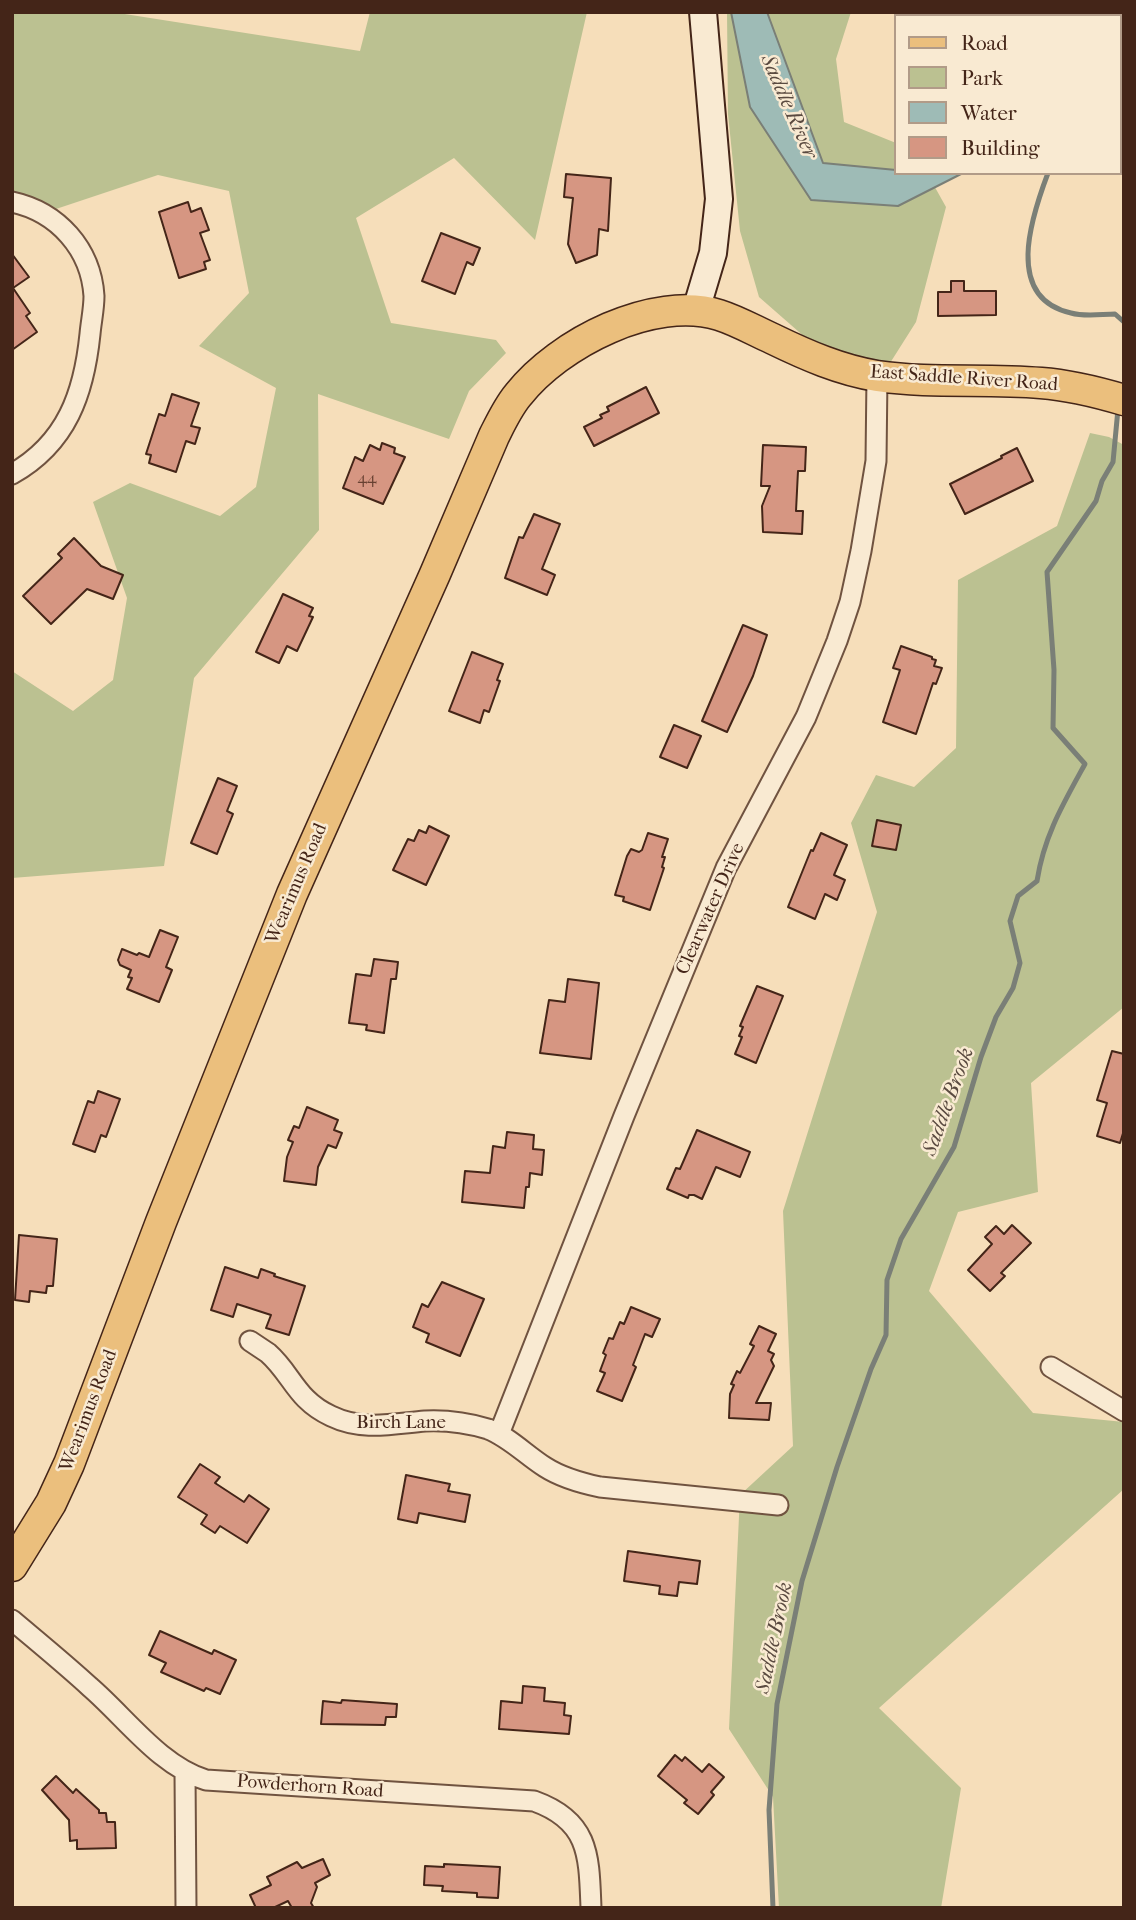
<!DOCTYPE html>
<style>
body{margin:0}
#map{position:relative;width:1136px;height:1920px;overflow:hidden;background:#f6deba;font-family:"IM FELL French Canon",serif}
canvas{display:block}
.frame{position:absolute;inset:0;border:14px solid #442518;pointer-events:none}
.legend{position:absolute;left:894px;top:14px;width:228px;height:161px;box-sizing:border-box;background:#f9ead2;border:2px solid #b19b88;margin:0;padding:9px 12px;list-style:none;font-size:21px;color:#442518}
.legend li{display:flex;align-items:center;gap:14px;height:35px}
.legend b{width:35px;border:2px solid #b19b88}
</style>
<div id="map">
<canvas width="1136" height="1920"></canvas>
<div class="frame"></div>
<ul class="legend">
<li><b style="height:9px;background:#ebbf7d"></b>Road</li>
<li><b style="height:19px;background:#bbc191"></b>Park</li>
<li><b style="height:19px;background:#9ebbb6"></b>Water</li>
<li><b style="height:19px;background:#d69682"></b>Building</li>
</ul>
</div>
<script>
const c = document.querySelector('canvas').getContext('2d');
c.lineJoin = 'round';
function paint(path, color) { c.fillStyle = color; c.fill(path, 'evenodd'); }
function strokePath(path, color, width, dash) { c.strokeStyle = color; c.lineWidth = width; c.lineCap = dash ? 'butt' : 'round'; c.setLineDash(dash || []); c.stroke(path); }
function label(font, color, halo, rows, align = 'center') {
  c.font = font + ' "IM FELL French Canon",serif'; c.lineWidth = 5; c.setLineDash([]); c.textBaseline = 'middle'; c.strokeStyle = halo; c.fillStyle = color; for (const [text, x, y, turn = 0] of rows) {
    c.save(); c.translate(x, y); c.rotate((+turn || 0) * Math.PI / 180); c.textAlign = isNaN(turn) ? turn : align; if (halo) c.strokeText(text, 0, 0); c.fillText(text, 0, 0); c.restore();
  }
}
const green = new Path2D(`
 M12 12H112L360 51 370 12H587L535 240 454 158 356 218 391 323 496 340 506 353 469 391 449 439 318 394 319 530 194 678 164 866 12 878V671L73 711 113 680 127 598 93 502 130 483 220 516 256 487 276 388 199 346 249 293 229 191 158 175 44 213 12 208Z
 M727 12H851L836 59 844 122 896 143V173H927L946 207 916 322 885 371 815 346 759 297 740 231 728 114Z
 M1090 433 1109 437 1124 445V1007L1031 1083 1038 1192 958 1212 929 1291 1033 1413 1124 1422V1489L879 1708 961 1788 941 1908H779L773 1797 729 1729 740 1495 793 1446 783 1211 877 912 851 823 876 775 914 787 956 748 958 580 1057 526Z`);
const water = new Path2D(`
 M731 12H767L823 163 896 170V173H963L898 206 811 200 750 107Z`);
const stream = new Path2D(`
 M1048 173C1031 218 1004 298 1071 313 1085 317 1102 314 1115 314L1124 322
 M773 1908 769 1810 777 1704 802 1581 837 1467 871 1369 886 1335 887 1280 901 1239 954 1147 981 1057 996 1017 1013 988 1020 963 1010 921 1018 896 1037 881C1044 836 1063 804 1085 764L1053 728 1054 670 1047 572 1096 501 1102 481 1113 462 1118 409`);
const building = new Path2D(`
 M566 174 611 178 608 231 599 229 597 255 576 263 568 244 573 198 564 197Z
 M188 202 191 212 201 208 209 230 200 233 210 260 204 262 206 269 179 278 159 212Z
 M441 233 480 248 473 265 467 262 455 294 422 281Z
 M12 254 29 277 13 288 30 313 26 316 37 332 12 350Z
 M951 281H964V291H996V315L938 316V292H951Z
 M646 387 659 413 594 446 584 427 602 418 600 415 609 411 607 407Z
 M172 394 199 403 191 426 200 428 195 444 186 441 176 472 149 463 151 455 146 454 159 414 165 416Z
 M382 443 395 448 394 453 405 457 383 504 343 488 355 457 363 461 370 445 380 450Z
 M763 445 806 447 805 471H798L796 511H803L802 534 763 532 762 506 770 486H761Z
 M1017 448 1033 481 965 514 950 484 1002 458 1001 456Z
 M534 514 560 524 542 569 555 575 547 595 505 578 519 537 523 538Z
 M74 538 101 566 123 575 113 599 87 589 51 624 23 596 62 558 58 554Z
 M283 594 313 608 309 616 313 617 297 651 287 646 279 663 256 652Z
 M743 625 767 635 753 676 727 732 702 721Z
 M901 646 932 657V659L936 660 934 666 942 668 936 684 933 683 916 734 883 722 900 670 893 668Z
 M472 652 503 664 497 680 500 681 489 712 484 710 480 723 449 711Z
 M674 725 701 736 687 768 660 757Z
 M218 778 237 786 227 811 233 814 217 854 191 843Z
 M877 820 901 825 896 850 872 846Z
 M429 826 449 836 426 885 393 870 408 839 414 841 419 830 426 833Z
 M648 833 668 839 662 857H665L662 867 664 868 650 910 623 901 624 897 615 895 627 856 631 849 639 852 642 850Z
 M821 833 847 845 834 875 845 880 837 900 825 894 815 919 788 907 811 850 813 851Z
 M160 930 178 937 166 967 172 970 159 1002 127 989 132 978 128 977 131 970 120 965 118 960 122 949 137 955 139 953 149 957Z
 M374 959 398 962 396 979H391L384 1033 366 1030 367 1025 349 1023 356 974 371 976Z
 M568 979 599 983 591 1059 540 1053 549 1000 565 1002Z
 M757 986 783 996 756 1063 735 1054 742 1037 739 1036 743 1027 740 1026Z
 M1112 1051 1124 1054V1130L1120 1143 1097 1136 1107 1103 1097 1100Z
 M98 1091 120 1099 106 1137 101 1135 95 1152 73 1144 88 1101 94 1103Z
 M307 1107 338 1120 334 1130 342 1133 336 1148 328 1145 318 1167 316 1185 284 1181 287 1157 293 1142 288 1140 294 1126 299 1128Z
 M697 1130 750 1152 740 1177 716 1167 702 1199 694 1195H689L688 1198 667 1189 676 1168 680 1169Z
 M507 1132 534 1135 533 1149 544 1150 542 1175 530 1173 529 1187H526L524 1208 462 1202 465 1171 490 1173 493 1146 505 1148Z
 M1012 1225 1031 1243 1001 1273 1005 1276 990 1291 968 1270 992 1244 985 1237 996 1226 1004 1234Z
 M19 1235 57 1239 53 1286H47L46 1293 30 1291 29 1302 15 1300Z
 M225 1267 258 1278 261 1269 275 1274 274 1276 305 1286 289 1335 266 1328 271 1315 237 1304 233 1317 211 1310Z
 M442 1282 484 1299 460 1356 426 1342 429 1334 413 1327 422 1304 428 1307Z
 M631 1307 660 1319 652 1337 645 1334 633 1365 636 1367 622 1401 597 1391 605 1373 600 1371 606 1355 603 1353 609 1338 613 1339 620 1322 624 1324Z
 M759 1326 776 1334 768 1351 774 1354 771 1360 774 1366 756 1403H771L769 1420 729 1418 730 1394 734 1385 731 1384 737 1371 740 1373 754 1346 750 1344Z
 M200 1464 220 1477 215 1483 244 1502 249 1495 269 1509 247 1543 220 1526 215 1533 201 1524 207 1515 178 1497Z
 M406 1475 450 1484 448 1491 470 1495 465 1522 419 1513 417 1523 398 1519Z
 M628 1551 700 1561 697 1584 679 1582 677 1596 659 1594 660 1586 624 1581Z
 M160 1631 212 1654 214 1650 236 1660 220 1694 206 1688 204 1691 161 1672 166 1663 149 1655Z
 M523 1686 545 1688 544 1701 565 1703 564 1715 571 1716 569 1734 499 1729 501 1701 522 1703Z
 M342 1700 397 1704 396 1717H386L385 1725 321 1724 323 1701 341 1703Z
 M675 1755 682 1761 685 1757 702 1772 709 1764 724 1777 711 1792 714 1795 698 1814 684 1803 687 1800 658 1776Z
 M56 1776 73 1793 76 1789 99 1810V1813H106L107 1822H115L116 1848 77 1849V1840L70 1841 69 1820 42 1790Z
 M323 1859 330 1875 315 1883 317 1887 311 1903 314 1908H292L288 1901 273 1908H256L250 1895 271 1885 267 1877 297 1862 302 1868Z
 M444 1864 500 1867 498 1898 477 1897V1893L442 1891 443 1886 424 1885 425 1866 444 1867Z`);
const street = new Path2D(`
 M12 202C58 212 91 249 94 296 94 309 91 322 90 334 84 393 67 443 12 474
 M250 1341C256 1345 262 1349 268 1353 292 1374 296 1400 331 1416 362 1431 391 1424 425 1421 445 1420 468 1423 488 1429 509 1437 526 1455 545 1467 562 1478 581 1483 600 1487L778 1505
 M1051 1367 1124 1411
 M499 1434 624 1116 726 868 806 717 837 641 850 602 861 551 876 461 877 376
 M12 1620C38 1642 65 1664 90 1687 126 1718 160 1766 206 1780L534 1801C590 1821 589 1856 591 1908
 M185 1773 186 1908`);
const secondary = new Path2D(`
 M696 310 713 253 719 199 703 12`);
const primary = new Path2D(`
 M12 1566 51 1503 69 1464 161 1222 292 894 435 574 494 436C501 422 508 407 518 395 559 343 653 295 719 315 738 321 755 331 773 339 806 355 840 370 877 376 932 384 986 378 1041 383 1069 385 1097 392 1124 400`);
const numberNames = [
 ["44",367,479]
];
const streetNames = [
 ["East Saddle River Road",964,379,4],
 ["Wearimus Road",297,884,-67],
 ["Clearwater Drive",711,909,-66],
 ["Wearimus Road",89,1411,-69],
 ["Birch Lane",401,1423],
 ["Powderhorn Road",310,1787,4]
];
const waterNames = [
 ["Saddle River",788,107,66],
 ["Saddle Brook",949,1102,-70],
 ["Saddle Brook",775,1638,-78]
];
paint(green, '#bbc191');
paint(water, '#9ebbb6');
strokePath(water, '#7a7f77', 2);
strokePath(stream, '#7a7f77', 5);
paint(building, '#d69682');
strokePath(building, '#442518', 2);
strokePath(street, '#705340', 23);
strokePath(secondary, '#442518', 30);
strokePath(primary, '#442518', 33);
strokePath(street, '#f9ead2', 19);
strokePath(secondary, '#f9ead2', 26);
strokePath(primary, '#ebbf7d', 30);
label('16px', '#684132', null, numberNames);
label('19px', '#442518', '#f9ead2', streetNames);
label('italic 21px', '#5a4a40', '#f9ead2', waterNames);
</script>
